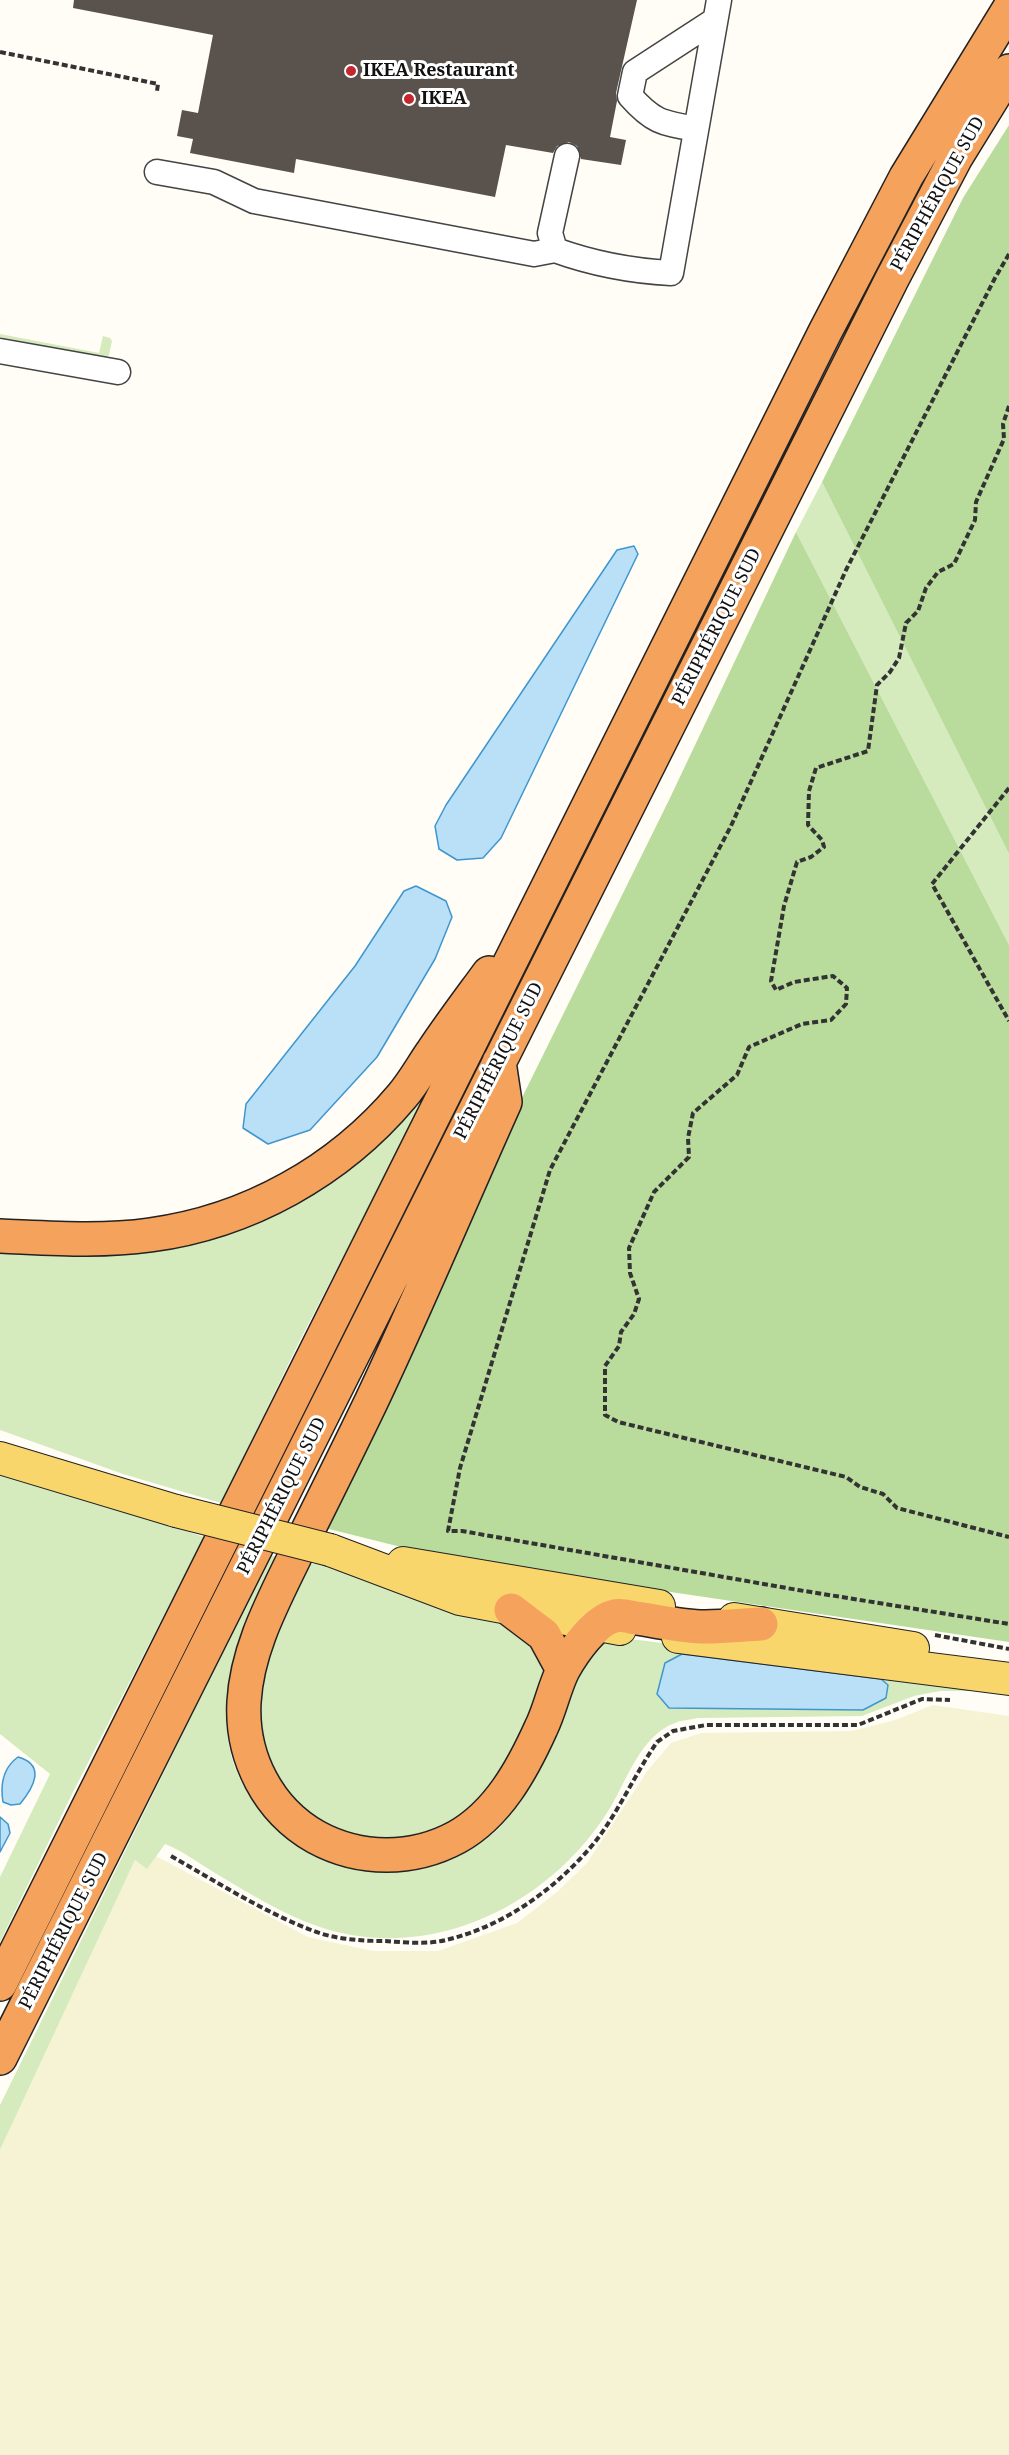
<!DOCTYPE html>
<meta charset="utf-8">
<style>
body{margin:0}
canvas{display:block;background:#fffdf5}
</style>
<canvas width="1009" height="2455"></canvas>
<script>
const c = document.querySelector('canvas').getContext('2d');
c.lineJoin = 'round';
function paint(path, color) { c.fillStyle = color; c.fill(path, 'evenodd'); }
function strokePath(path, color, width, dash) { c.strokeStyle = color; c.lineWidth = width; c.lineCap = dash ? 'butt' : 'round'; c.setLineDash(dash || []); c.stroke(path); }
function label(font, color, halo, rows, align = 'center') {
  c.font = font + ' "Noto Serif",serif'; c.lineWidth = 6; c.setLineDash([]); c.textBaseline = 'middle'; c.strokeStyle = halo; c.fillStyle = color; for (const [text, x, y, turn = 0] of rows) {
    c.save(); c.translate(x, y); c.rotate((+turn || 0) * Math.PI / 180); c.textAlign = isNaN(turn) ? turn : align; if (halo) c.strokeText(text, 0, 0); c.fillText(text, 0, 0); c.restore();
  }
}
const farmland = new Path2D(`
 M933 1705 1009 1716V2455H0V2150L135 1860 147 1868 156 1856 308 1937 373 1951H438L517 1923 557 1892 587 1863 648 1770 671 1743 701 1733 852 1731 895 1720Z`);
const green = new Path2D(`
 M0 334 99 353 103 336 110 338 112 341 109 355 106 358 0 337Z
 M822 482 1009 854V945L796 532Z
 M445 1059 299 1342 221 1503 123 1474 0 1430V1247L206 1233Z
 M0 1469 204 1537 73 1792 0 1942V1877L50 1774 0 1734Z
 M271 1555 276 1557C226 1660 186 1769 302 1846 333 1866 372 1878 410 1870 436 1864 476 1849 496 1831 526 1801 551 1750 566 1710 573 1690 577 1663 593 1649 609 1634 634 1640 654 1642L977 1681 979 1686 975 1691H940L914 1696 862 1716 697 1718C690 1720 681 1720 675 1723 641 1735 627 1780 610 1808 550 1906 429 1965 317 1926 283 1914 250 1894 220 1876 201 1865 185 1852 165 1844L147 1869 135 1860 0 2150V2105Z
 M325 1563 494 1616 537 1650 546 1677 521 1749 466 1816 426 1837 375 1845 326 1830 295 1808 272 1775 257 1730V1678L301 1565Z`);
const forest = new Path2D(`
 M1009 125V854L822 482 963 198Z
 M796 532 1009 945V1642L576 1578 425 1553 325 1528 507 1128 669 800Z`);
const water = new Path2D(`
 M634 546 638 554 501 838 483 858 457 860 439 849 435 826 446 805 617 550Z
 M416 886 446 901 452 917 435 959 377 1057 310 1130 268 1144 243 1128 246 1104 355 966 404 891Z
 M682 1654 881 1679 888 1685 886 1698 863 1710 669 1708 657 1694 665 1663Z
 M18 1757C46 1765 34 1787 20 1804L11 1805 3 1802C0 1784 3 1768 18 1757Z
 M0 1817 8 1824 10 1833 0 1852Z`);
const building = new Path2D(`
 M74 0H637L616 93 617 101 610 137 626 140 621 165 581 159 577 146 569 142 557 146 553 153 506 145 495 197 296 159 294 173 190 153 193 139 177 136 182 110 198 113 213 35 73 8Z`);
const path = new Path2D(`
 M0 52 158 84 157 91 159 92
 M1009 254 995 278 846 570 731 826 550 1170 460 1468 448 1531H462L798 1590 1009 1624
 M1009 406 1003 424 1004 439 976 502 975 520 954 564 938 572 926 588 918 611 906 623 899 658 890 672 877 685 868 751 816 768 809 791 808 825 822 840 824 847 811 857 797 862 784 906 771 981 776 990 794 982 833 976 847 988 846 1004 831 1020 802 1024 749 1047 737 1075 693 1113 688 1138 689 1157 654 1192 629 1248 630 1273 639 1299 634 1314 621 1332 619 1346 605 1366V1415L618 1422 846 1477 860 1487 883 1494 897 1508 1009 1537
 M1009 788 932 884 1009 1021
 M935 1635 1009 1649
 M171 1856C217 1882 262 1911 311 1930 333 1939 360 1941 383 1941 403 1942 426 1945 446 1940 505 1926 557 1888 595 1842 619 1811 635 1774 657 1742L673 1731 706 1725H858L922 1699 950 1700`);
const minor = new Path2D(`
 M696 129C662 123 653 122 630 96L635 72 715 20
 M567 156 550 233 555 250C591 263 632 271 671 273L719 0
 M157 172 214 182 254 201 534 254 555 250
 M0 351 118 372`);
const major = new Path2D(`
 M0 1458 176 1511
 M330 1550 460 1599 620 1629
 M403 1563 659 1606
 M734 1619 913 1648
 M678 1637 1009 1679`);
const highway = new Path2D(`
 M499 1062 505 1102C460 1202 418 1303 371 1402 347 1452 322 1502 297 1552 274 1600 247 1648 244 1702 241 1757 268 1810 316 1837 360 1861 413 1861 457 1837 498 1814 522 1770 541 1728 550 1710 554 1688 563 1670 573 1652 595 1620 615 1616 621 1614 630 1617 636 1618 658 1621 682 1627 705 1627 723 1627 742 1625 761 1624
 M0 1236C49 1238 101 1242 150 1235 248 1222 339 1171 402 1096 414 1082 423 1065 433 1051 451 1024 470 999 489 973
 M511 1610 544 1635 563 1670
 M0 1984 825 332 906 177 1009 9
 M0 2058 892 279 956 157 1009 71`);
const majorBridge = new Path2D(`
 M176 1511 330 1550`);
const markers = [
 [351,71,6,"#c4262e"],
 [409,99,6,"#c4262e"]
];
const poiNames = [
 ["IKEA Restaurant",363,71],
 ["IKEA",421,99]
];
const streetNames = [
 ["PÉRIPHÉRIQUE SUD",938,194,-61],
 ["PÉRIPHÉRIQUE SUD",717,627,-63],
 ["PÉRIPHÉRIQUE SUD",499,1061,-63],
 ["PÉRIPHÉRIQUE SUD",282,1496,-63],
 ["PÉRIPHÉRIQUE SUD",64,1931,-63]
];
paint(farmland, '#f6f3d4');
paint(green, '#d5ebbd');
paint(forest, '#b9dc9c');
paint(water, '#b9e0f7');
strokePath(water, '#3f96cf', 1.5);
paint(building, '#5a524d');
strokePath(minor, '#444', 27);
strokePath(major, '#222', 34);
strokePath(highway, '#222', 36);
strokePath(path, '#333', 4, [6, 3]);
strokePath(minor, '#fff', 24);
strokePath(major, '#f9d66b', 32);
strokePath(highway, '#f5a25d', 33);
strokePath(majorBridge, '#222', 34, []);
strokePath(majorBridge, '#f9d66b', 32);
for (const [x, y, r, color] of markers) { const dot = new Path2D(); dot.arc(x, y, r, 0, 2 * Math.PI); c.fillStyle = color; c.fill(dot); strokePath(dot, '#fff', 2); }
label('bold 18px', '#111', '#fff', poiNames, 'left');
label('18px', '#111', '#fff', streetNames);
</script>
